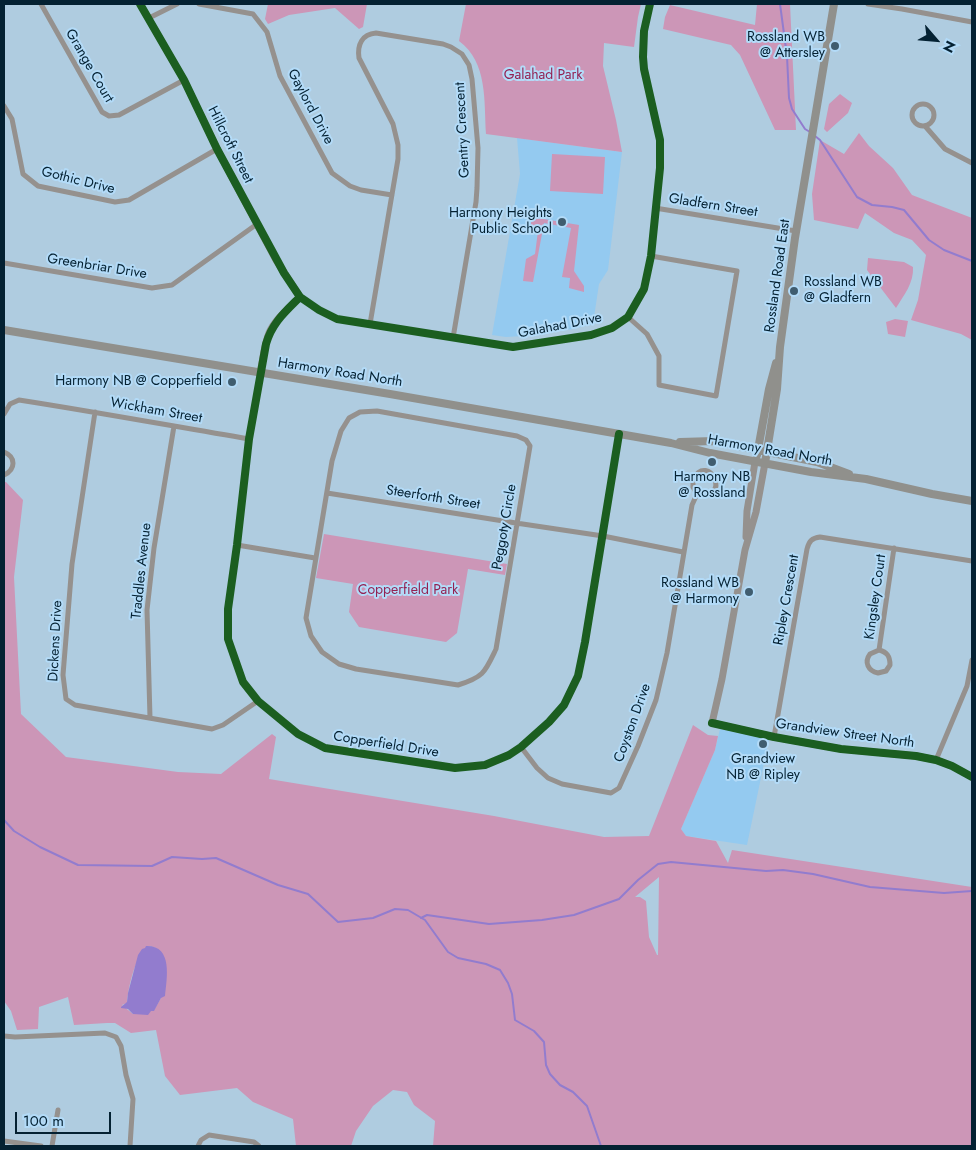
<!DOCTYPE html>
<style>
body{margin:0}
#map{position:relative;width:976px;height:1150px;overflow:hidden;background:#afcce0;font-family:Jost,sans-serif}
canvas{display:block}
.frame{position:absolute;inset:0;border:5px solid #042132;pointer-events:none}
.north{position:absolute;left:911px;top:15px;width:50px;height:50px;-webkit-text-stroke:4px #b3dbf8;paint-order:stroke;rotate:117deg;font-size:14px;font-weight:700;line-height:20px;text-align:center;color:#042132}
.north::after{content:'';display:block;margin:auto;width:18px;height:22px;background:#042132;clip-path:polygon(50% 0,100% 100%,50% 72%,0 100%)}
.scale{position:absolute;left:15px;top:1112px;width:96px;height:22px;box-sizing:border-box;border:2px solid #042132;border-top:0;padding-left:6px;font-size:15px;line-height:18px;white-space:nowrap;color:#042132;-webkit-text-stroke:4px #b3dbf8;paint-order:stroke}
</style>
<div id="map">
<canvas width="976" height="1150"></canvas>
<div class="frame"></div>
<div class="north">N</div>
<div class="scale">100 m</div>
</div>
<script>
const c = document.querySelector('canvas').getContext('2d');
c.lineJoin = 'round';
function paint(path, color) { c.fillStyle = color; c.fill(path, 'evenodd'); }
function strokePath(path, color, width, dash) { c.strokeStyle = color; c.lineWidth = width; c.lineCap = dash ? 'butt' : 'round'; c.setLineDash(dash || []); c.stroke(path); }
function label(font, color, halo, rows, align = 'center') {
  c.font = font + ' Jost,sans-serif'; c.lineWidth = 4; c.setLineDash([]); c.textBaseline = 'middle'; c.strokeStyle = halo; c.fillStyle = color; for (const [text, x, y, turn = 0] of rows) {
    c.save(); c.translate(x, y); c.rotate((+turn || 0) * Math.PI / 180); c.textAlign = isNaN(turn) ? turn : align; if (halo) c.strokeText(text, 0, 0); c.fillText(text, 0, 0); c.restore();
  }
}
const built = new Path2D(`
 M517 138 622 152 608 270 599 284 593 324 573 329 523 336 506 337 492 335 520 174Z
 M720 729 769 739 747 845 686 836 681 829 715 750Z`);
const green = new Path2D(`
 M268 4H367L363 27 359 29 335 8 289 15 268 24 265 19Z
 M466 4H641L638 17 634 47 604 43 603 66 616 120 622 152 486 134C484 102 488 62 459 41Z
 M757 4H790L796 130H775L740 55 731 45 663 29 665 17 670 5 755 25Z
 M840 94 852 103 848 113 827 132 824 129 829 104Z
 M859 133 869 146 893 168 912 195 972 218V340L961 334 911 320 918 300 926 255 912 240 894 233 865 213 858 229 814 220 812 194 820 140 844 154Z
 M552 154 605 157 603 194 550 191Z
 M532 217 579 225 574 271 584 286V292L569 288 570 278 562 277 571 228 544 223 533 282 523 281 526 259 535 254 538 231 530 229Z
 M868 258 904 262 913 267C914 283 904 295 896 308L867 270Z
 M895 319 908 321 905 337 888 334 886 322Z
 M4 482H6L23 500 14 577 21 714 66 757 178 772 221 774 272 734 276 737 269 779 494 816 604 837 649 836 693 725 708 735 718 736 715 750 681 829 686 836 716 841 728 863 732 850 972 887V1146H433L435 1121 414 1105 407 1092 393 1090 373 1106 356 1131 351 1146H296L293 1119 253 1102 237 1088 180 1095 165 1076 156 1030 131 1033 115 1023H107L74 1025 68 997 39 1007 38 1029 17 1030 11 1011 4 1001ZM659 877 658 955H657L649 937 646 901 640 897H635ZM150 946 156 948 161 998 154 1010 133 1014 122 1005 127 1003C128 988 136 951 150 946Z
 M324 534 507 564 505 575 468 569 457 633 446 642 359 627 349 612 353 584 316 578Z`);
const water = new Path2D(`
 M146 946C173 945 167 978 165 996L161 998 154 1011H151L148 1015 133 1014 128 1009 121 1008V1007L127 1002 128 993 138 955 142 949 145 948Z`);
const stream = new Path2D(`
 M780 4 787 56 789 98 792 109 805 129 810 132
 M815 136 820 140 857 197 872 205 892 207 904 210 929 240 944 250 972 261
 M4 820 14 831 40 847 78 865 152 866 172 857 202 859 216 858 278 885 308 894 338 922 373 918 395 909 408 910 425 920 448 952 458 958 486 964 500 970 508 983 512 994 515 1020 534 1031 544 1042 546 1065 550 1074 560 1085 573 1092 587 1106 601 1146
 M421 918 427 915 489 924 542 920 574 915 619 899 638 880 658 864 671 862 766 871 783 870 813 874 870 887 944 893 972 891`);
const minor = new Path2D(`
 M41 4 102 112 109 116 119 115 184 80
 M199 4 253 14 267 32 280 76 332 173 350 186 361 190 392 195
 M868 4 902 9 972 22
 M149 18 177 4
 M912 115a11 11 0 1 1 22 0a11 11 0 1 1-22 0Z
 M4 106 12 119 23 174 38 186 115 202 129 200 217 149
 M925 126 945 149 972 163
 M655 208 796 231
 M4 263 152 288 172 285 257 224
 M300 297 319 310 337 319 513 347 591 335 612 328 628 317 644 289 651 256 660 168V140L644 69 643 57 644 31 650 4
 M628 317 647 334 659 356V385L716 396 737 271 651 256
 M370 324 398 159V145L393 124 359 58C357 45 362 34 376 33L443 44 451 47 462 54 469 65 472 79 478 148 477 188 476 202 453 338
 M260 373 249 439 237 545 228 609V639L243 682 258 701 298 734 325 748 455 768 485 765 509 755 521 747 549 722 564 705 578 676 585 642 619 434
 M377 411 517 436 526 440 530 446 496 649C485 672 484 677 458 685L356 669 339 664 322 652 311 636 306 618 332 461 341 431 349 418 360 412Z
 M95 412 72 564 63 675 66 699 75 705 212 729 223 725 258 701
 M4 414 10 404 19 400C96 412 172 426 249 439
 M4 452C16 457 16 469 4 475
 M327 493 516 523 603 536 683 552
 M237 545 315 558
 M879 650 870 654C864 662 868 671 878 673L886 671 890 665C890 656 887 652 879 650L894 548
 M150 718 147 610 154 548 174 426
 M774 737 807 549C809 541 812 538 820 537L972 561
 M521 747 537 768 548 778 562 784 611 793 619 788 638 746 656 700 667 653 692 505 697 494C733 501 709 451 693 479V487L697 494
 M936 760 967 686 972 660
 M4 1036 15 1037 105 1033 116 1037 121 1046 126 1075 133 1099 130 1146
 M4 1141 41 1146
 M52 1146 58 1110
 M198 1146 201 1140 209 1135 254 1142 259 1146`);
const tertiary = new Path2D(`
 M140 4 184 80 217 149 276 260 300 297C289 308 275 319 269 333 264 345 263 360 260 373
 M765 463 756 512 745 550 722 679 712 723 774 737 841 749 916 756 936 760 952 766 972 777
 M746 537 747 511 755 462`);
const secondary = new Path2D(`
 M4 330 390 394 671 443 710 453 811 472 866 479 932 494 972 501
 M680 442 714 441 817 462 849 474
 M757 455 769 389 776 363
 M765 463 777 389 780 347 795 238 834 4`);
const cycleway = new Path2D(`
 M140 4 184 80 217 149 284 273 300 297 319 310 337 319 513 347 591 335 612 328 628 317 644 289 651 256 660 168V140L644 69 643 57 644 31 650 4
 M300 297C285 312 272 323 266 344L249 439 237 545 228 609V639L243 682 258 701 298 734 325 748 455 768 485 765 509 755 521 747 549 722 564 705 578 676 585 642 619 434
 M712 723 774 737 841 749 916 756 936 760 952 766 972 777`);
const markers = [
 [835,46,5,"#405d6f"],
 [562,222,5,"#405d6f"],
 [794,291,5,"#405d6f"],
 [232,382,5,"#405d6f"],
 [712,462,5,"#405d6f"],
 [749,592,5,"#405d6f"],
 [763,744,5,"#405d6f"]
];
const poiNames = [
 ["Rossland WB",825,38],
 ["@ Attersley",825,54],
 ["Harmony Heights",552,214],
 ["Public School",552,230],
 ["Rossland WB",804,283,"left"],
 ["@ Gladfern",804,299,"left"],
 ["Harmony NB @ Copperfield",222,382],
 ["Harmony NB",712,478,"center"],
 ["@ Rossland",712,494,"center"],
 ["Rossland WB",739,584],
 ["@ Harmony",739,600],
 ["Grandview",763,760,"center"],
 ["NB @ Ripley",763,776,"center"]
];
const streetNames = [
 ["Grange Court",89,66,60],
 ["Gaylord Drive",310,107,62],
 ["Gentry Crescent",463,130,-93],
 ["Hillcroft Street",230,145,63],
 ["Gothic Drive",78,181,14],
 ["Gladfern Street",713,206,9],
 ["Greenbriar Drive",97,267,9],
 ["Rossland Road East",778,276,-82],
 ["Galahad Drive",560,326,-11],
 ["Harmony Road North",340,373,9],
 ["Wickham Street",156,411,10],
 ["Harmony Road North",770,451,10],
 ["Steerforth Street",433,498,9],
 ["Peggoty Circle",505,527,-80],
 ["Traddles Avenue",142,571,-84],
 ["Kingsley Court",876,597,-82],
 ["Ripley Crescent",787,600,-80],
 ["Dickens Drive",56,641,-87],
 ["Coyston Drive",633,723,-70],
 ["Grandview Street North",845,734,8],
 ["Copperfield Drive",386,745,9]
];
const parkNames = [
 ["Galahad Park",543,76],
 ["Copperfield Park",408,591]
];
paint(built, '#94caf0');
paint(green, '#cc96b7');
paint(water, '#927cce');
strokePath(stream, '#927cce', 2);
strokePath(minor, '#95918e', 5);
strokePath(tertiary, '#95918e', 7);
strokePath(secondary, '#90908c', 8);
strokePath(cycleway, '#1b5e20', 8);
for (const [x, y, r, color] of markers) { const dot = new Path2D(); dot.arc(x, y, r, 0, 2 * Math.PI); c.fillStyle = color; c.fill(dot); strokePath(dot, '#b3dbf8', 2); }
label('14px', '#042132', '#b3dbf8', poiNames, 'right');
label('14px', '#042132', '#b3dbf8', streetNames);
label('14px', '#932152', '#b3dbf8', parkNames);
</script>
